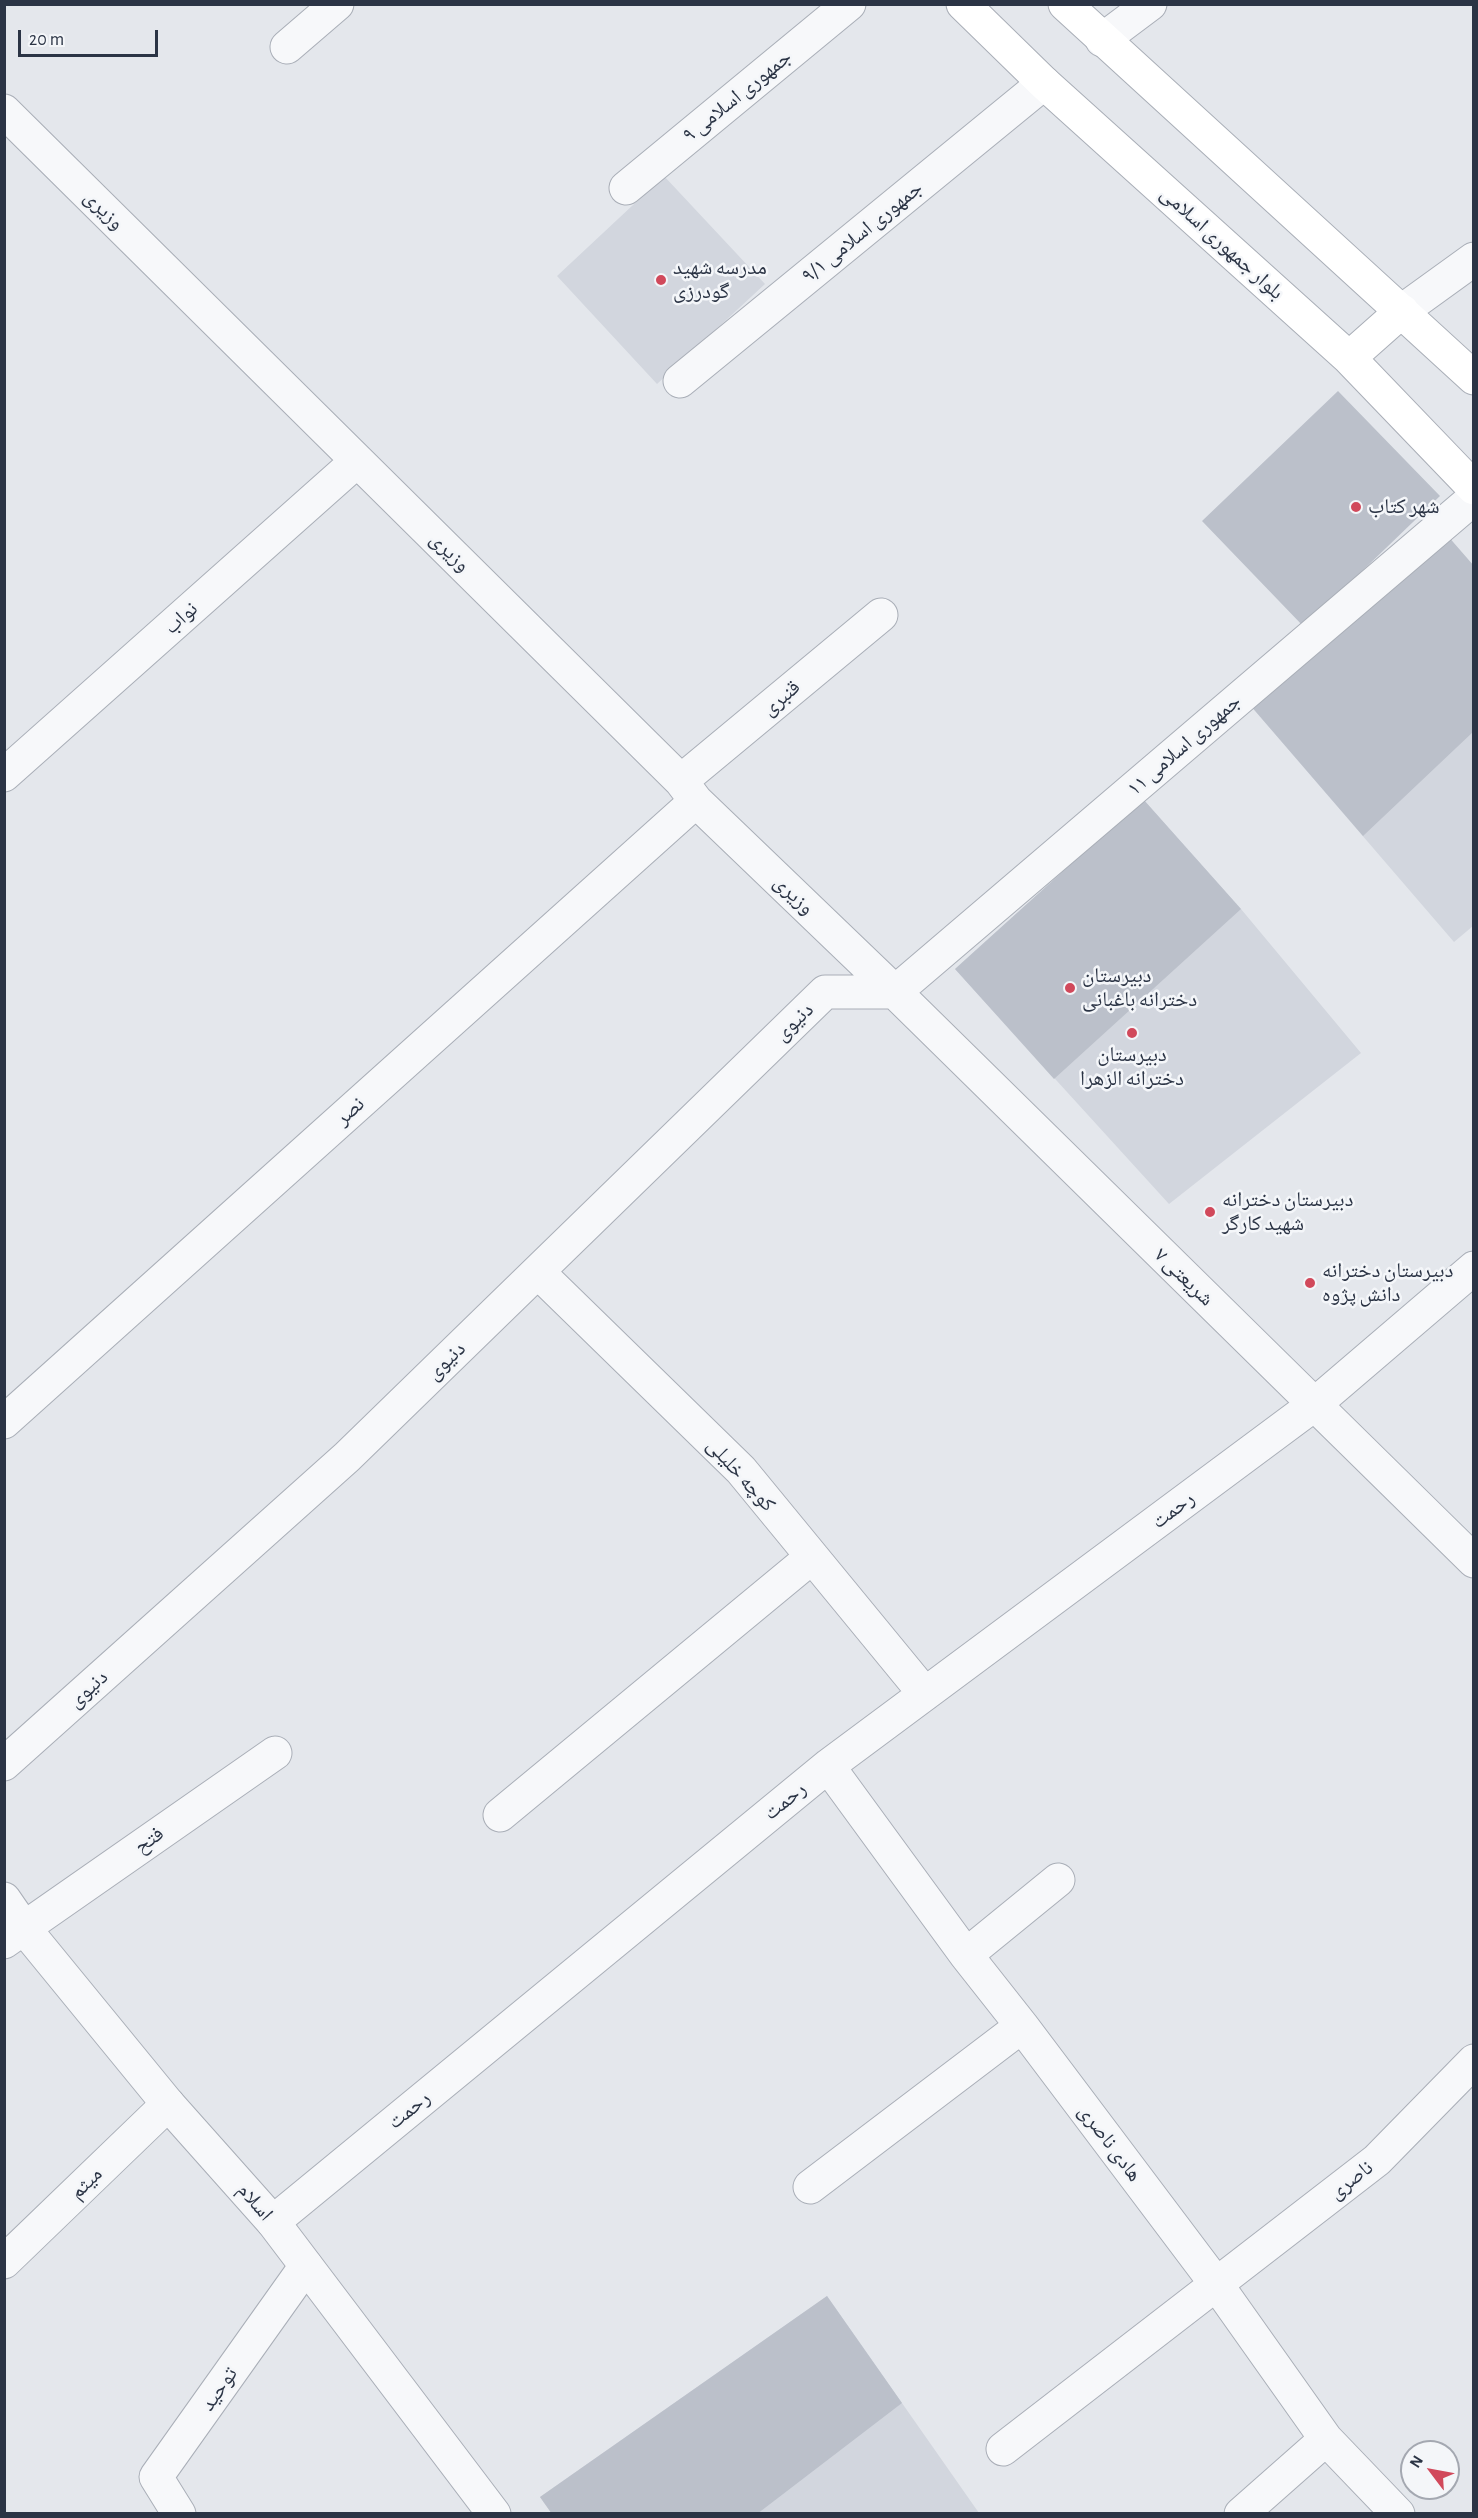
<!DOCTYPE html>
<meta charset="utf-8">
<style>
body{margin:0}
#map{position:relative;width:1478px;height:2518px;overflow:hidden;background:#e4e7ec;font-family:"Alegreya Sans",sans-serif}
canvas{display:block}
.frame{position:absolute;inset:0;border:6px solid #2b3445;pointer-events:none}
.north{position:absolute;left:1400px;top:2440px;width:60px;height:60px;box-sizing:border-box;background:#f4f6f9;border:2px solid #a4a8b1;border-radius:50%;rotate:302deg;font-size:16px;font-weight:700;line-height:24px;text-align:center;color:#2b3445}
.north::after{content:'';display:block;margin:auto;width:21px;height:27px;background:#d1495b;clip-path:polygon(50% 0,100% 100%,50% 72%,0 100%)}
.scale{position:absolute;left:18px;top:30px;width:140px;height:27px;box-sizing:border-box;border:3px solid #2b3445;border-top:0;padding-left:8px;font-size:18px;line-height:21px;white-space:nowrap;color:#2b3445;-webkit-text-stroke:4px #f4f6f9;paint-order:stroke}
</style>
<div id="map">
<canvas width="1478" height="2518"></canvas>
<div class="frame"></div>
<div class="north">N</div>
<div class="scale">20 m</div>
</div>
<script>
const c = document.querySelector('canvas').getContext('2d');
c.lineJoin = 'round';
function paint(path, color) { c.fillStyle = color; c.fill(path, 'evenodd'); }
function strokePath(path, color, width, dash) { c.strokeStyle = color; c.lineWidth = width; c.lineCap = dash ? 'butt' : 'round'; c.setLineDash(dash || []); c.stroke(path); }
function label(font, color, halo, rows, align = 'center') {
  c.font = font + ' "Alegreya Sans","Noto Naskh Arabic",sans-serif'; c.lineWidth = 5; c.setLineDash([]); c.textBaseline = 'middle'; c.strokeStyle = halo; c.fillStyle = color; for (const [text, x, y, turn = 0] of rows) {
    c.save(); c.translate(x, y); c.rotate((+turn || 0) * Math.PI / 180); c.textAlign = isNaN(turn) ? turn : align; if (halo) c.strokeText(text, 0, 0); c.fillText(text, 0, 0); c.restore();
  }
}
const built = new Path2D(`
 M664 176 765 284 657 384 557 276Z
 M1473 566V926L1454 942 1250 705Z
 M1143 799 1241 909 1361 1053 1169 1204 955 969Z
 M827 2296 979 2513 552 2514 540 2497Z`);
const building = new Path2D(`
 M1338 391 1440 496 1304 627 1202 521Z
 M1447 535 1474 566V731L1363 836 1250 705Z
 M1143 799 1241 909 1054 1079 955 969Z
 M827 2296 902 2403 757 2514H552L540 2497Z`);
const minor = new Path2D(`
 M1102 40 1150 4
 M287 47 337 4
 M4 111 681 781 696 801 895 992 1474 1561
 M626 188 849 4
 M680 381 1044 83
 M4 775 357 461
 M681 781 881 615
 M895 992 1474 498
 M538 1272 741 1470 925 1694
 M4 1422 696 801
 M4 1764 347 1457 825 992H895
 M828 1766 966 1955 1022 2026 1217 2285 1326 2439 1398 2514
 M500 1815 812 1557
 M4 1942 275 1753
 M966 1955 1058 1880
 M810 2187 1022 2026
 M273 2222 828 1766 1315 1404 1474 1268
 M4 2262 168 2104
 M1003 2449 1377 2160 1474 2061
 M179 2514 156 2477 306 2266
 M1241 2514 1326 2439`);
const tertiary = new Path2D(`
 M1402 311 1474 259
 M4 1899 24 1928 168 2104 273 2222 494 2514`);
const secondary = new Path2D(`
 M963 4 1044 83 1349 358 1474 488
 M1065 4 1474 378
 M1349 358 1402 311`);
const markers = [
 [661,280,6,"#d1495b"],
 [1356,507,6,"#d1495b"],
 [1070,988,6,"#d1495b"],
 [1132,1033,6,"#d1495b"],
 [1210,1212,6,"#d1495b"],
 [1310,1283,6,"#d1495b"]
];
const streetNames = [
 ["جمهوری اسلامی ۹",737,96,-39],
 ["وزیری",104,210,45],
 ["جمهوری اسلامی ۹/۱",862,232,-39],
 ["بلوار جمهوری اسلامی",1222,243,42],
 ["وزیری",450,552,45],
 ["نواب",181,618,-42],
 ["قنبری",781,698,-40],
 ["جمهوری اسلامی ۱۱",1184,745,-41],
 ["وزیری",794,895,44],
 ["دنیوی",794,1022,-44],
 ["نصر",350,1111,-42],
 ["شریعتی ۷",1184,1277,44],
 ["دنیوی",446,1361,-44],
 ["کوچه خلیلی",741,1475,48],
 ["رحمت",1173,1510,-37],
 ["دنیوی",88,1689,-42],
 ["رحمت",785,1801,-39],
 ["فتح",149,1840,-35],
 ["رحمت",409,2110,-39],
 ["هادی ناصری",1110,2143,53],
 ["ناصری",1351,2180,-38],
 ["میثم",86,2183,-44],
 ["اسلام",255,2202,49],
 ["توحید",219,2389,-55]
];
const poiNames = [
 ["مدرسه شهید",673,268],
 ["گودرزی",673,292],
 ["شهر کتاب",1368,507],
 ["دبیرستان",1082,976],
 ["دخترانه باغبانی",1082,1000],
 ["دبیرستان",1132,1055,"center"],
 ["دخترانه الزهرا",1132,1079,"center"],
 ["دبیرستان دخترانه",1222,1200],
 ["شهید کارگر",1222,1224],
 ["دبیرستان دخترانه",1322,1271],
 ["دانش پژوه",1322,1295]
];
paint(built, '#d2d6de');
paint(building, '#bbc0ca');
strokePath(minor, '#a9aeb7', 35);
strokePath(tertiary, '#a9aeb7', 35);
strokePath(secondary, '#a9aeb7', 35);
strokePath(minor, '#f7f8fa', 33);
strokePath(tertiary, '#f7f8fa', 33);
strokePath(secondary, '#fff', 33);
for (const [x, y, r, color] of markers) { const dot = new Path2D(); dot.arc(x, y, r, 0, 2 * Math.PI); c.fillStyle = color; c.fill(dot); strokePath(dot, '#f4f6f9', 2); }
label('21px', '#2b3445', '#f4f6f9', streetNames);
label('21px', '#2b3445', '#f4f6f9', poiNames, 'left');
</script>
